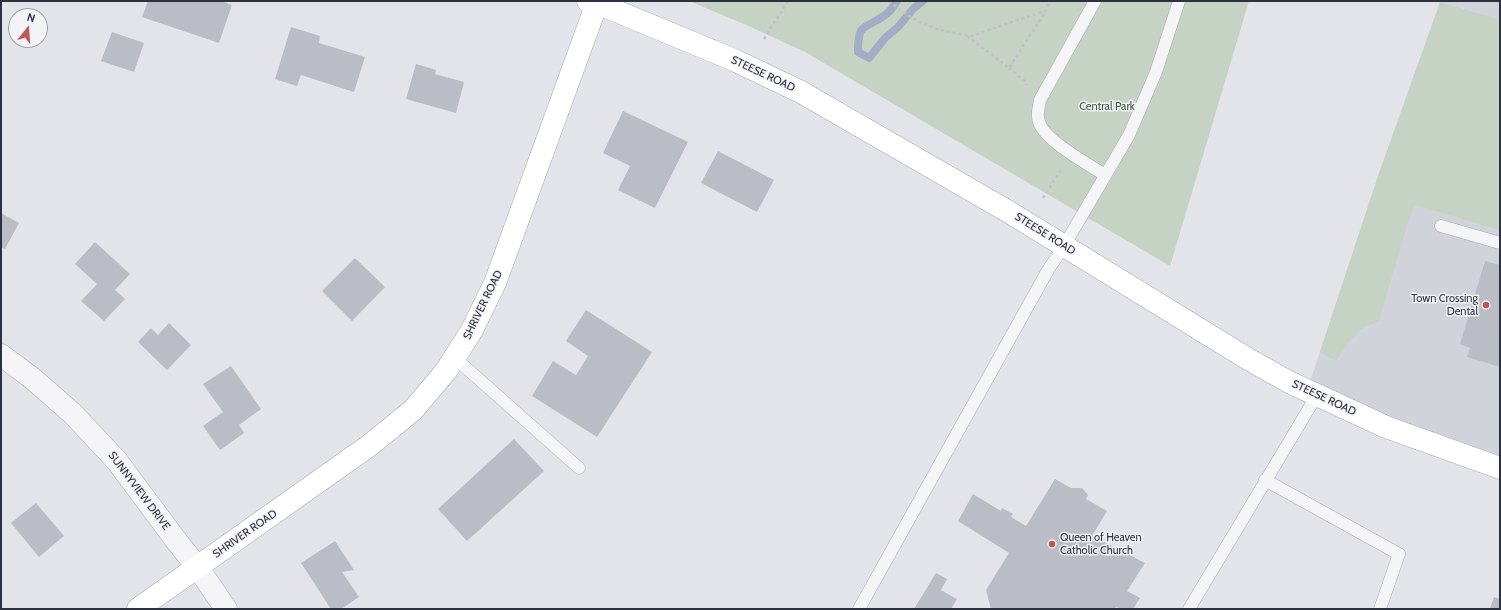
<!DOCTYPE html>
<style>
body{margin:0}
#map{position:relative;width:1501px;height:610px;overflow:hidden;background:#e2e4e9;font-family:Cabin,sans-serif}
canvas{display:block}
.frame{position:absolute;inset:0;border:2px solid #2c303f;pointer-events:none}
.north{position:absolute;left:8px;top:8px;width:40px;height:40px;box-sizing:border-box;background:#f2f3f7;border:1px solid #a3a5ad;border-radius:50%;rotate:17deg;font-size:11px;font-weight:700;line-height:16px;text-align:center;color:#2c303f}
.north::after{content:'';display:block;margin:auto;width:14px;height:18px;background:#c05557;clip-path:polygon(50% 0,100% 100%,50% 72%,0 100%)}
</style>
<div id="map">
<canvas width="1501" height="610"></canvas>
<div class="frame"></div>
<div class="north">N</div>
</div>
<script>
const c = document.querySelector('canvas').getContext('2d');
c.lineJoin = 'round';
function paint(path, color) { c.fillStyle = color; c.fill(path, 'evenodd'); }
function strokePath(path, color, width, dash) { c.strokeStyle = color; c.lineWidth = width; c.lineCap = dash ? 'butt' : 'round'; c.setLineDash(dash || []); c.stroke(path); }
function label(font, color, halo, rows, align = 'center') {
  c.font = font + ' Cabin,sans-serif'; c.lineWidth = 3; c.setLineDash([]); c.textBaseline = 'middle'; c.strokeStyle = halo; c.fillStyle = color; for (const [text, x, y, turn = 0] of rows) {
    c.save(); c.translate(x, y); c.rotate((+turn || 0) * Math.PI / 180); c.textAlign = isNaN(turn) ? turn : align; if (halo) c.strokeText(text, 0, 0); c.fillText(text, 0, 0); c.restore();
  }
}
const built = new Path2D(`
 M1440 1H1500V19L1440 2Z
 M1379 173 1500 207V468L1307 391Z`);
const green = new Path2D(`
 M689 1H1249L1170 266 805 52 744 24Z
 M1440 2 1500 19V230L1415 205 1408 222 1379 321 1360 330 1348 343 1336 361 1320 352 1379 173Z`);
const stream = new Path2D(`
 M897 1C894 6 890 12 885 15 865 30 858 21 858 52L869 58 885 38 898 27 913 9 923 1`);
const building = new Path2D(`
 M148 1H221L232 5 219 43 142 17Z
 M291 27 320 36 319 43 365 57 354 92 301 75 297 86 275 79Z
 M112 32 144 43 134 72 101 61Z
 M416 64 436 70 435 74 464 82 456 113 406 99Z
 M623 111 688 142 655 208 618 190 630 166 603 153Z
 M718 151 774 180 757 212 701 183Z
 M1 213 19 223 5 249 1 247Z
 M95 242 130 274 115 290 125 299 104 321 81 301 97 284 75 264Z
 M355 258 385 287 352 321 322 291Z
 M1485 261 1500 265V367L1467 357 1470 348 1460 344Z
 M586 310 652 352 597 437 532 396 553 361 576 375 588 356 566 341Z
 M169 323 191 345 167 370 138 342 151 328 158 335Z
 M231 366 261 409 239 425 244 433 220 450 203 426 223 412 203 384Z
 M514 439 544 471 467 541 438 509Z
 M1055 479 1071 488H1082L1088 495 1086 499 1107 511 1092 536 1145 563 1127 591 1140 598 1133 609H1120L1116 607 1115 609H991L986 590 1009 553 958 521 973 494 1001 511 1002 508 1013 514 1011 517 1026 526Z
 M36 503 64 536 39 557 11 523Z
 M335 541 354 570 342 572 359 597 341 609H331L301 563Z
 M936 573 947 579 941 590 957 599 951 609H914Z
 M1494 597 1500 599V609H1490Z`);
const path = new Path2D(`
 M889 1 903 12 921 23 940 30 971 36 1045 11 1050 1
 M967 36 1009 68 1045 12
 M764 39 788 1
 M1009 68 1026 82V85
 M1043 198 1061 170`);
const lane = new Path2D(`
 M1095 1 1040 100C1039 107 1036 114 1039 122 1045 141 1088 164 1105 175
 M1441 226 1500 243
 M455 358 579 468
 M1265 480 1399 554 1380 609
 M859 609 1048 270 1064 246 1129 135 1156 72 1179 1
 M1189 609 1317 395`);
const street = new Path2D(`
 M1 355 32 378 73 414 117 461 175 539 198 568 226 609`);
const secondary = new Path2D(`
 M588 1 597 3 734 60 801 92 1009 212 1248 359 1289 382 1386 427 1500 468
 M138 609 370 445 413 410 446 371 472 330 495 283 597 3`);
const markers = [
 [1486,305,4,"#c05557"],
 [1052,544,4,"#c05557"]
];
const streetNames = [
 ["STEESE ROAD",763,74,25],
 ["STEESE ROAD",1045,234,32],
 ["SHRIVER ROAD",483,305,-64],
 ["STEESE ROAD",1324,398,25],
 ["SUNNYVIEW DRIVE",139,491,53],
 ["SHRIVER ROAD",245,534,-35]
];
const parkNames = [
 ["Central Park",1107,107]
];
const poiNames = [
 ["Town Crossing",1478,299],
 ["Dental",1478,312],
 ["Queen of Heaven",1060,538,"left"],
 ["Catholic Church",1060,551,"left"]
];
paint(built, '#d1d3db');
paint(green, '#c6d2c4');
strokePath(stream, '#a1aec5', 8);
paint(building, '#babdc5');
strokePath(lane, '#a8aab3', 13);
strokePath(street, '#a8aab3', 23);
strokePath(secondary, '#a8aab3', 23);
strokePath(path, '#c1c2c8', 2.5, [3, 3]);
strokePath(lane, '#f5f5f8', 12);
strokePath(street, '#f5f5f8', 22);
strokePath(secondary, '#fff', 22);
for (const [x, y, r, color] of markers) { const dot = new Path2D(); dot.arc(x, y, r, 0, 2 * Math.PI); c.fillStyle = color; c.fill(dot); strokePath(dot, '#f2f3f7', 1.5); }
label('11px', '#2c303f', '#f2f3f7', streetNames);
label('11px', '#3d593b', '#f2f3f7', parkNames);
label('11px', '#2c303f', '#f2f3f7', poiNames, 'right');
</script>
